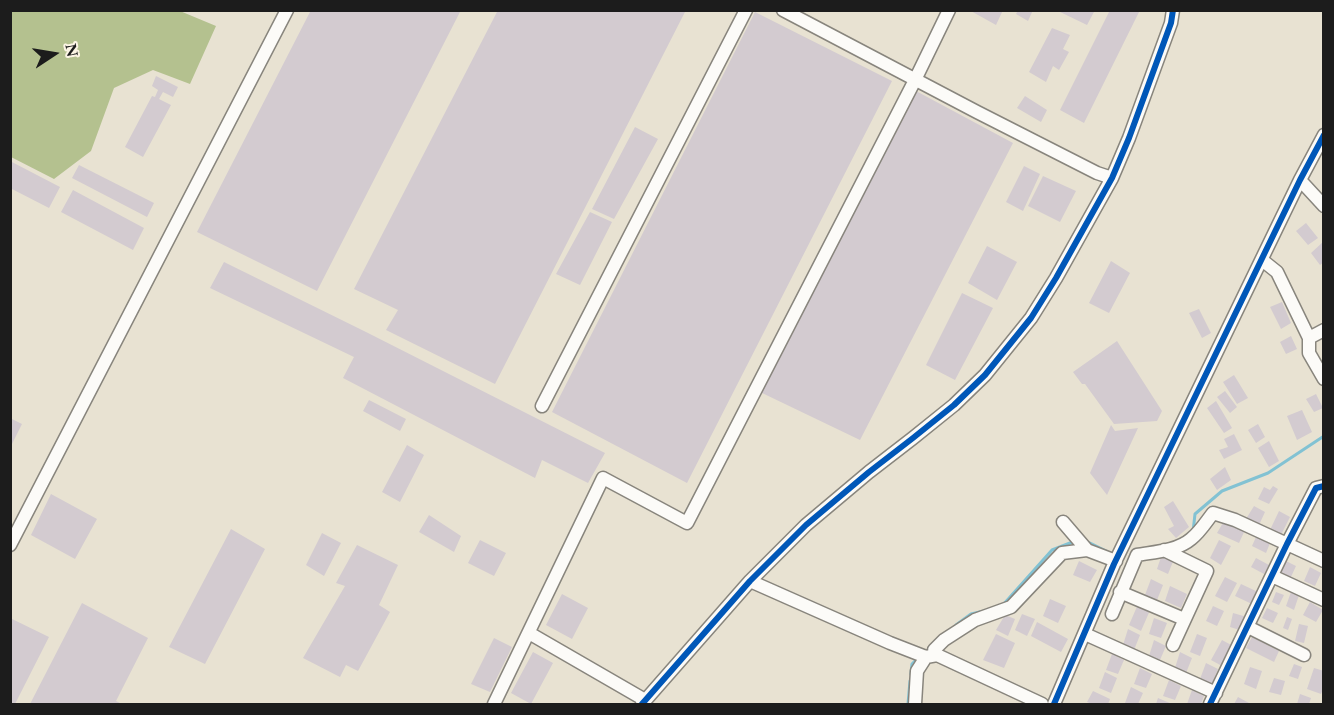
<!DOCTYPE html>
<style>
body{margin:0}
#map{position:relative;width:1334px;height:715px;overflow:hidden;background:#e8e2d2;font-family:"EB Garamond",serif}
canvas{display:block}
.frame{position:absolute;inset:0;border:12px solid #1c1c1c;pointer-events:none}
.north{position:absolute;left:24px;top:24px;width:60px;height:60px;-webkit-text-stroke:4px #fcf5e5;paint-order:stroke;rotate:78deg;font-size:16px;font-weight:700;line-height:24px;text-align:center;color:#1c1c1c}
.north::after{content:'';display:block;margin:auto;width:21px;height:27px;background:#1c1c1c;clip-path:polygon(50% 0,100% 100%,50% 72%,0 100%)}
</style>
<div id="map">
<canvas width="1334" height="715"></canvas>
<div class="frame"></div>
<div class="north">N</div>
</div>
<script>
const c = document.querySelector('canvas').getContext('2d');
c.lineJoin = 'round';
function paint(path, color) { c.fillStyle = color; c.fill(path, 'evenodd'); }
function strokePath(path, color, width, dash) { c.strokeStyle = color; c.lineWidth = width; c.lineCap = dash ? 'butt' : 'round'; c.setLineDash(dash || []); c.stroke(path); }
const forest = new Path2D(`
 M10 11H180L216 26 190 84 153 70 114 88 91 151 54 179 11 157Z`);
const stream = new Path2D(`
 M1193 532 1195 514 1222 491 1268 473 1324 436
 M1087 543H1090L1106 551
 M1002 606 1052 550 1070 543H1077
 M956 625 971 614 984 611
 M911 674 912 664 919 657
 M908 704 910 681`);
const building = new Path2D(`
 M311 10H461L317 291 197 232Z
 M498 10H686L495 384 386 330 398 310 354 289Z
 M969 10H1003L996 25Z
 M1018 10H1033L1028 21 1016 14Z
 M1056 10H1095L1087 25Z
 M1110 10H1140L1084 123 1060 110Z
 M755 12 892 81 687 483 552 412Z
 M1052 28 1070 35 1063 49 1069 52 1059 70 1053 66 1046 82 1029 72Z
 M156 76 178 87 173 97 163 92 159 99 171 105 143 157 125 147 152 96 155 97 158 90 152 86Z
 M916 91 1013 143 860 440 760 392Z
 M1025 96 1047 110 1041 122 1017 108Z
 M635 127 658 139 614 219 592 209Z
 M10 161 60 187 49 208 10 188Z
 M79 165 154 203 147 217 72 178Z
 M1024 166 1040 174 1023 211 1006 202Z
 M1043 176 1076 191 1060 222 1028 206Z
 M73 190 144 228 133 250 61 212Z
 M590 212 612 222 580 285 556 274Z
 M1306 223 1318 238 1308 245 1296 231Z
 M1324 241V262L1320 265 1311 253Z
 M987 246 1017 262 997 300 968 283Z
 M1111 261 1130 273 1109 313 1089 303Z
 M224 262 366 332 605 453 588 483 542 460 535 478 343 378 354 357 210 288Z
 M962 293 993 308 955 380 926 365Z
 M1282 302 1291 323 1281 329 1270 307Z
 M1199 309 1211 333 1202 338 1189 313Z
 M1291 336 1297 349 1286 354 1280 342Z
 M1117 341 1162 411 1157 421 1114 424 1085 384H1082L1073 372Z
 M1234 375 1248 398 1237 404 1223 382Z
 M1225 391 1237 407 1230 413 1217 397Z
 M1316 394 1323 408 1314 412 1306 399Z
 M369 400 406 419 400 431 363 411Z
 M1216 401 1232 428 1224 433 1207 408Z
 M1302 410 1312 432 1297 440 1287 416Z
 M10 418 22 424 10 448Z
 M1258 424 1265 437 1256 443 1248 430Z
 M1111 425 1115 431 1138 428 1107 495 1090 473Z
 M1234 434 1242 450 1224 459 1219 450 1228 447 1224 439Z
 M1269 441 1279 461 1269 467 1258 448Z
 M407 445 424 455 400 502 382 492Z
 M1225 467 1231 480 1217 490 1210 479Z
 M1273 486 1278 489 1269 504 1258 499 1264 487 1270 490Z
 M51 494 97 519 75 559 31 535Z
 M1173 501 1189 527 1176 538 1168 529 1174 526 1164 507Z
 M1254 506 1265 512 1259 525 1246 519Z
 M1279 511 1290 517 1281 535 1270 530Z
 M429 515 461 536 454 552 419 532Z
 M1224 521 1245 530 1239 543 1217 533Z
 M231 529 265 549 205 664 169 647Z
 M322 533 341 543 324 576 306 565Z
 M1256 537 1270 543 1266 553 1252 546Z
 M480 540 506 553 494 576 468 563Z
 M1219 540 1231 546 1221 565 1210 558Z
 M357 545 398 565 379 605 390 612 358 671 346 665 340 677 303 658 345 586 336 583Z
 M1162 554 1174 559 1168 574 1157 569Z
 M1256 558 1269 565 1264 574 1251 567Z
 M1284 560 1296 566 1290 579 1278 573Z
 M1079 561 1097 570 1090 582 1073 575Z
 M1310 567 1321 573 1315 586 1304 581Z
 M1225 577 1237 583 1227 602 1215 596Z
 M1151 579 1163 585 1157 600 1145 595Z
 M1241 584 1258 592 1252 604 1235 596Z
 M1170 586 1187 594 1181 608 1165 601Z
 M1276 592 1284 595 1279 605 1272 602Z
 M1291 592 1299 595 1294 610 1286 606Z
 M562 594 588 608 572 639 546 625Z
 M1050 599 1066 606 1058 623 1043 616Z
 M1139 602 1151 608 1141 631 1129 625Z
 M1310 602 1323 610 1316 622 1303 615Z
 M82 603 148 638 116 701 122 704H30Z
 M1213 606 1224 611 1217 626 1206 621Z
 M1267 608 1278 613 1273 623 1262 618Z
 M1233 613 1247 617 1243 631 1230 627Z
 M1022 614 1035 619 1027 636 1015 630Z
 M1005 615 1015 619 1008 636 996 630Z
 M1287 617 1292 619 1288 630 1283 628Z
 M10 618 49 637 15 704H10Z
 M1154 618 1167 623 1161 638 1149 634Z
 M1037 622 1068 639 1061 652 1031 636Z
 M1299 624 1308 626 1304 643 1295 641Z
 M1128 629 1140 635 1134 650 1123 645Z
 M996 634 1015 643 1004 668 983 660Z
 M1197 634 1207 638 1200 656 1190 652Z
 M1252 637 1279 651 1274 662 1246 648Z
 M494 638 512 647 490 692 471 684Z
 M1154 640 1166 646 1160 660 1149 656Z
 M1222 640 1233 646 1222 666 1211 660Z
 M533 652 553 663 531 704 511 693Z
 M1180 652 1192 658 1186 673 1175 668Z
 M1112 654 1124 660 1118 674 1106 670Z
 M1206 663 1218 669 1212 684 1200 679Z
 M1294 664 1302 667 1298 679 1289 676Z
 M1250 667 1262 671 1256 689 1244 684Z
 M1140 668 1152 674 1146 688 1134 684Z
 M1314 668 1324 671V687L1321 694 1307 689Z
 M1105 672 1117 678 1111 693 1099 688Z
 M1274 678 1285 681 1281 695 1269 692Z
 M1169 680 1181 686 1175 700 1163 696Z
 M1131 687 1143 693 1138 704H1130L1125 703Z
 M1192 690 1204 696 1201 704H1187Z
 M1093 691 1110 699 1108 704H1092L1087 702Z
 M1300 694 1311 698 1309 704H1297Z
 M1238 697 1249 703 1248 704H1234Z
 M1158 698 1172 704H1156Z`);
const minor = new Path2D(`
 M783 10 977 112 1097 173 1112 178
 M1300 180 1324 206
 M1262 260 1277 272 1309 338 1324 330
 M1309 338V353L1324 379
 M542 406 746 10
 M1063 522 1087 550
 M10 545 287 10
 M1164 550 1207 571 1173 645
 M1272 576 1324 600
 M750 581 890 643 926 657 937 655 1042 704
 M1120 592 1184 619
 M1112 614 1137 555C1154 552 1177 551 1191 539 1200 532 1206 522 1213 513L1235 520 1324 561
 M1248 627 1304 655
 M529 633 645 700
 M1085 634 1216 693
 M935 655 934 650 944 640 975 620 1011 607 1062 553 1087 550 1116 561
 M494 704 603 478 687 523 915 80 949 10
 M642 704 750 581 806 525 869 472 913 438 954 405 985 375 1031 318 1056 278 1112 178 1129 138 1171 23 1173 10
 M915 704 917 671 926 657
 M1054 704 1114 564 1300 180 1324 135
 M1210 704 1287 544 1316 488 1324 486`);
const cycleway = new Path2D(`
 M642 704 750 581 806 525 869 472 913 438 954 405 985 375 1031 318 1056 278 1112 178 1129 138 1171 23 1173 10
 M1054 704 1114 564 1300 180 1324 135
 M1210 704 1287 544 1316 488 1324 486`);
paint(forest, '#b4c18f');
strokePath(stream, '#82c2d3', 3);
paint(building, '#d3cbd0');
strokePath(minor, '#88857d', 15);
strokePath(minor, '#fcfbf8', 12);
strokePath(cycleway, '#0057b8', 6);
</script>
